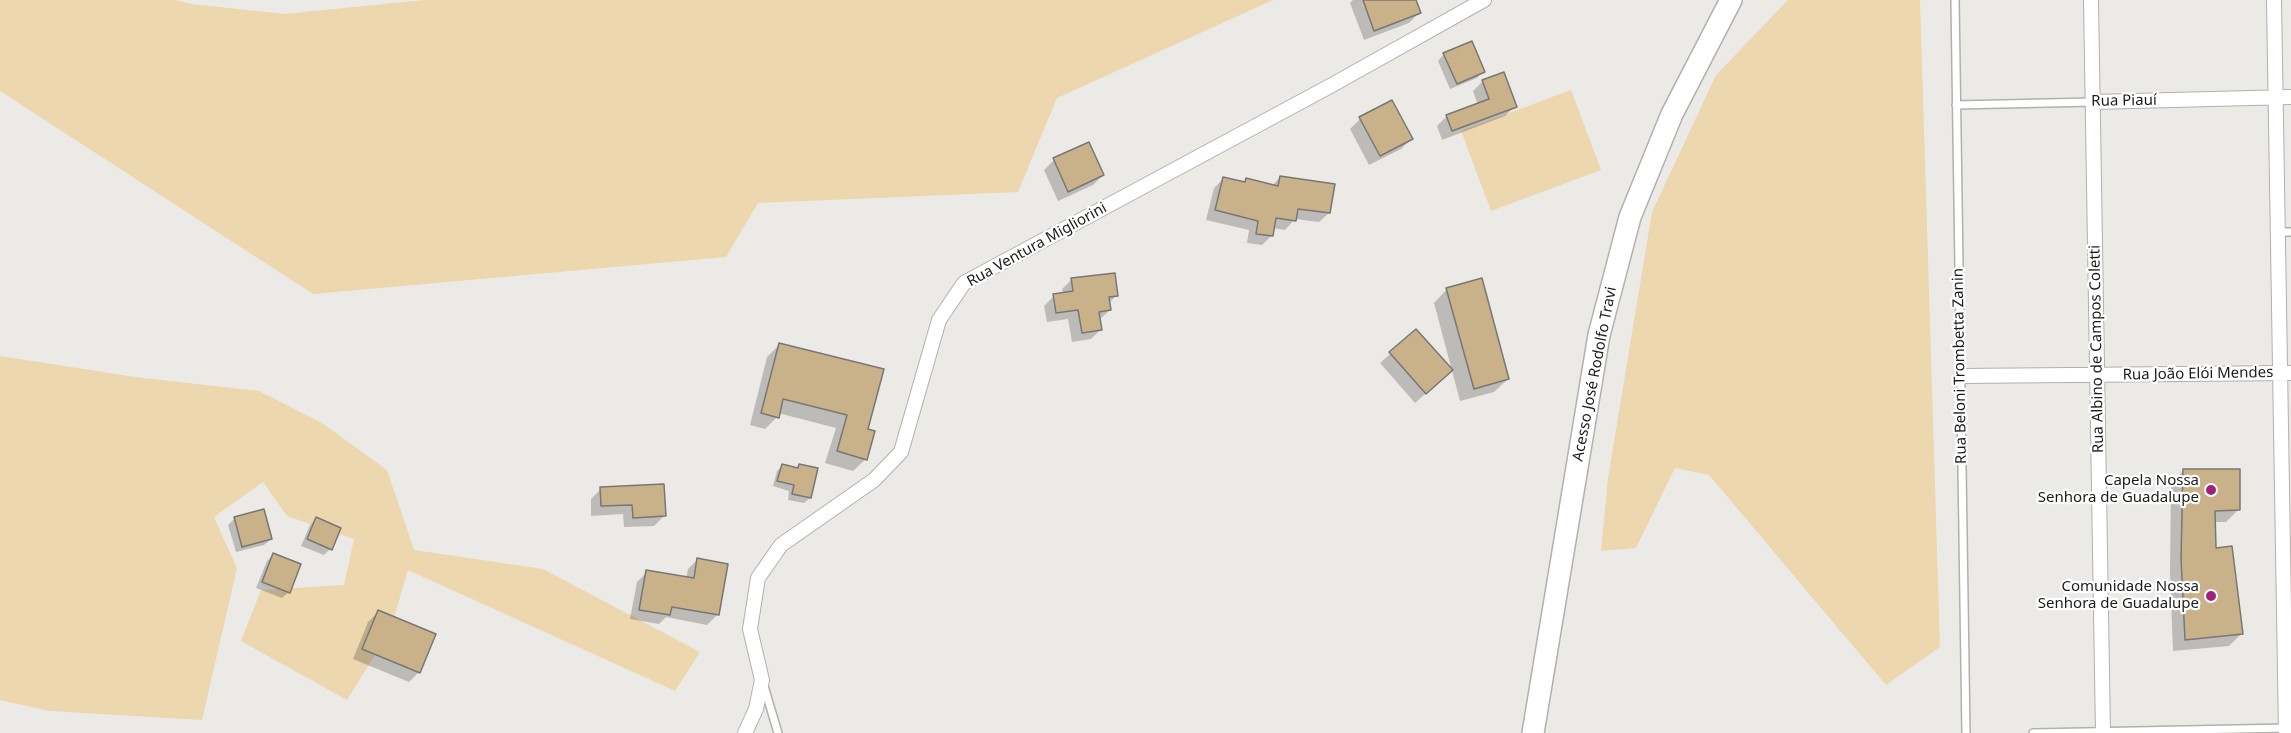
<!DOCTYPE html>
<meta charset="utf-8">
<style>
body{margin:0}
canvas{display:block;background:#eceae6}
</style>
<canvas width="2291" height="733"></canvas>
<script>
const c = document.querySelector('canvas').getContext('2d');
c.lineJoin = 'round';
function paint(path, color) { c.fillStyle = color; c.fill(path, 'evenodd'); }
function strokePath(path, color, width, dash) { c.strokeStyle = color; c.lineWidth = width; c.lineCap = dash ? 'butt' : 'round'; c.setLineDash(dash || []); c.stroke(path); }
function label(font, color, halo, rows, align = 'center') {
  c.font = font + ' "Noto Sans",sans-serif'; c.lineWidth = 4.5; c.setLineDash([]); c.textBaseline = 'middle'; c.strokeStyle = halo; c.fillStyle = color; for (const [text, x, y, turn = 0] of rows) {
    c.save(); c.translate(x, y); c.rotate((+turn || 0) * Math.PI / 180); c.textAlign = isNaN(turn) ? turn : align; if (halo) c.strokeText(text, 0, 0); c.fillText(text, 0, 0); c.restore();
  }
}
const green = new Path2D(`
 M0 0H174L192 4 284 14 424 0H1273L1057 98 1018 192 758 203 726 257 313 294 0 91Z
 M1788 0H1920L1940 647 1886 685 1709 475 1675 468 1636 548 1601 551 1608 478 1652 212 1716 75Z
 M1571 90 1601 170 1491 211 1461 131Z
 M0 356 135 377 259 391 322 423 387 470 414 550 543 569 700 652 675 691 408 570 390 631 347 700 241 641 261 590 344 585 354 539 287 516 263 482 214 517 237 568 202 720 50 711 0 700Z`);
const shadow = new Path2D(`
 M1353 0H1415L1419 13 1409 23 1364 40 1350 3Z
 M1444 54 1483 71 1477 78 1450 89 1438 61Z
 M1483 81 1515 106 1505 116 1442 140 1437 126 1447 116 1478 105 1473 91Z
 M1360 119 1411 139 1401 149 1369 165 1350 129Z
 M1089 144 1103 175 1093 185 1058 201 1044 170 1054 160Z
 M1280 177 1329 213 1319 222 1295 219 1285 230 1273 228 1272 235 1262 245 1247 243 1249 230 1206 220 1214 188 1223 179 1243 183 1246 180 1272 186Z
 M1072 279 1117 295 1109 303 1110 310 1099 320 1101 329 1091 339 1072 342 1068 319 1047 322 1044 306 1054 296 1063 294 1062 289Z
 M1447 289 1508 379 1494 392 1460 401 1434 303Z
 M1416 331 1441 380 1415 403 1380 363Z
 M780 344 867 430 866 459 853 471 825 463 836 428 778 413 777 417 765 429 750 425 767 357Z
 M782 466 796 469 799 466 810 498 804 503 788 500 789 491 773 486 777 471Z
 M2183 471 2238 510 2226 522H2214L2215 550 2241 634 2229 646 2173 651 2170 572 2171 483Z
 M601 489 664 516 654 526 624 527 623 514 591 516V499Z
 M235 518 271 539 264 545 236 552 228 525Z
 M317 519 330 549 324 555 301 546 310 525Z
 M273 555 289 592 282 598 256 588 267 561Z
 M698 559 727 565 717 615 707 625 666 617 659 624 630 619 637 582 647 572 686 579 688 569Z
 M378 612 419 672 409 682 353 659 368 622Z`);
const building = new Path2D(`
 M1363 0H1416L1421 13 1374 31Z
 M1472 41 1485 72 1457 84 1443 53Z
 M1504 72 1517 107 1452 131 1446 115 1489 99 1482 80Z
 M1392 100 1413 139 1380 156 1359 117Z
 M1089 142 1104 175 1068 192 1053 158Z
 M1280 176 1335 184 1330 213 1298 209 1296 221 1276 218 1273 236 1256 234 1258 221 1215 210 1223 177 1245 182 1246 178 1278 186Z
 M1115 273 1118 296 1109 297 1111 310 1099 312 1102 330 1082 333 1078 310 1056 313 1053 294 1073 291 1071 278Z
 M1482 278 1509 379 1474 389 1446 288Z
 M1416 329 1453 370 1426 394 1389 352Z
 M779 343 884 369 868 429 875 431 867 460 837 451 847 415 783 399 779 418 761 413Z
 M782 464 798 468 799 464 818 468 811 498 792 494 794 485 777 481Z
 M2183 469H2240V510L2215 511 2216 548 2232 546 2243 634 2185 640 2181 559Z
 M664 484 666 516 633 518 632 505 601 506 600 487Z
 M264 509 272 539 242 547 234 517Z
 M316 517 341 528 332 550 307 539Z
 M273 553 301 564 290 593 262 582Z
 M697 558 728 564 719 615 672 607 670 615 639 610 646 570 694 578Z
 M378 610 436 634 420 673 362 649Z`);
const service = new Path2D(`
 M1955 0 1966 733
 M1956 105 2093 102
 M2278 232H2291
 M764 686 778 733
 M2033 733 2288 728`);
const minor = new Path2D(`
 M2091 0 2103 733
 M2274 0 2286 733
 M2093 102 2291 97
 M1961 376 2291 373
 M745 733 756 709 762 680 750 629 758 578 781 545 874 480 901 452 939 320 964 283 1332 85 1484 0`);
const trunk = new Path2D(`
 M1533 733 1599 335 1630 217 1672 114 1731 0`);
const markers = [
 [2211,490,6,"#9f2276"],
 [2211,596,6,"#9f2276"]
];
const streetNames = [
 ["Rua Piauí",2124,101,-1],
 ["Rua Ventura Migliorini",1037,245,-29],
 ["Rua Albino de Campos Coletti",2097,349,-91],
 ["Rua Beloni Trombetta Zanin",1960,366,-91],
 ["Acesso José Rodolfo Travi",1595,374,-79],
 ["Rua João Elói Mendes",2198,374,-1]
];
const poiNames = [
 ["Capela Nossa",2199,481],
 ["Senhora de Guadalupe",2199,498],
 ["Comunidade Nossa",2199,587],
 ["Senhora de Guadalupe",2199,604]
];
paint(green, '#edd7af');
paint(shadow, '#0003');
paint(building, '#c9b28a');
strokePath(building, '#797774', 1.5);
strokePath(service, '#b2b0ad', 10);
strokePath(minor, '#b2b0ad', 16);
strokePath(trunk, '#b2b0ad', 24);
strokePath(service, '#fff', 7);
strokePath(minor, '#fff', 14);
strokePath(trunk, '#fff', 21);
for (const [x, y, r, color] of markers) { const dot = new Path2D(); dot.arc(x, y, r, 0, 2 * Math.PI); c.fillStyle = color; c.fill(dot); strokePath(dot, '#fff', 2); }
label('15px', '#1c1b1a', '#fff', streetNames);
label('15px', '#1c1b1a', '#fff', poiNames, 'right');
</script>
